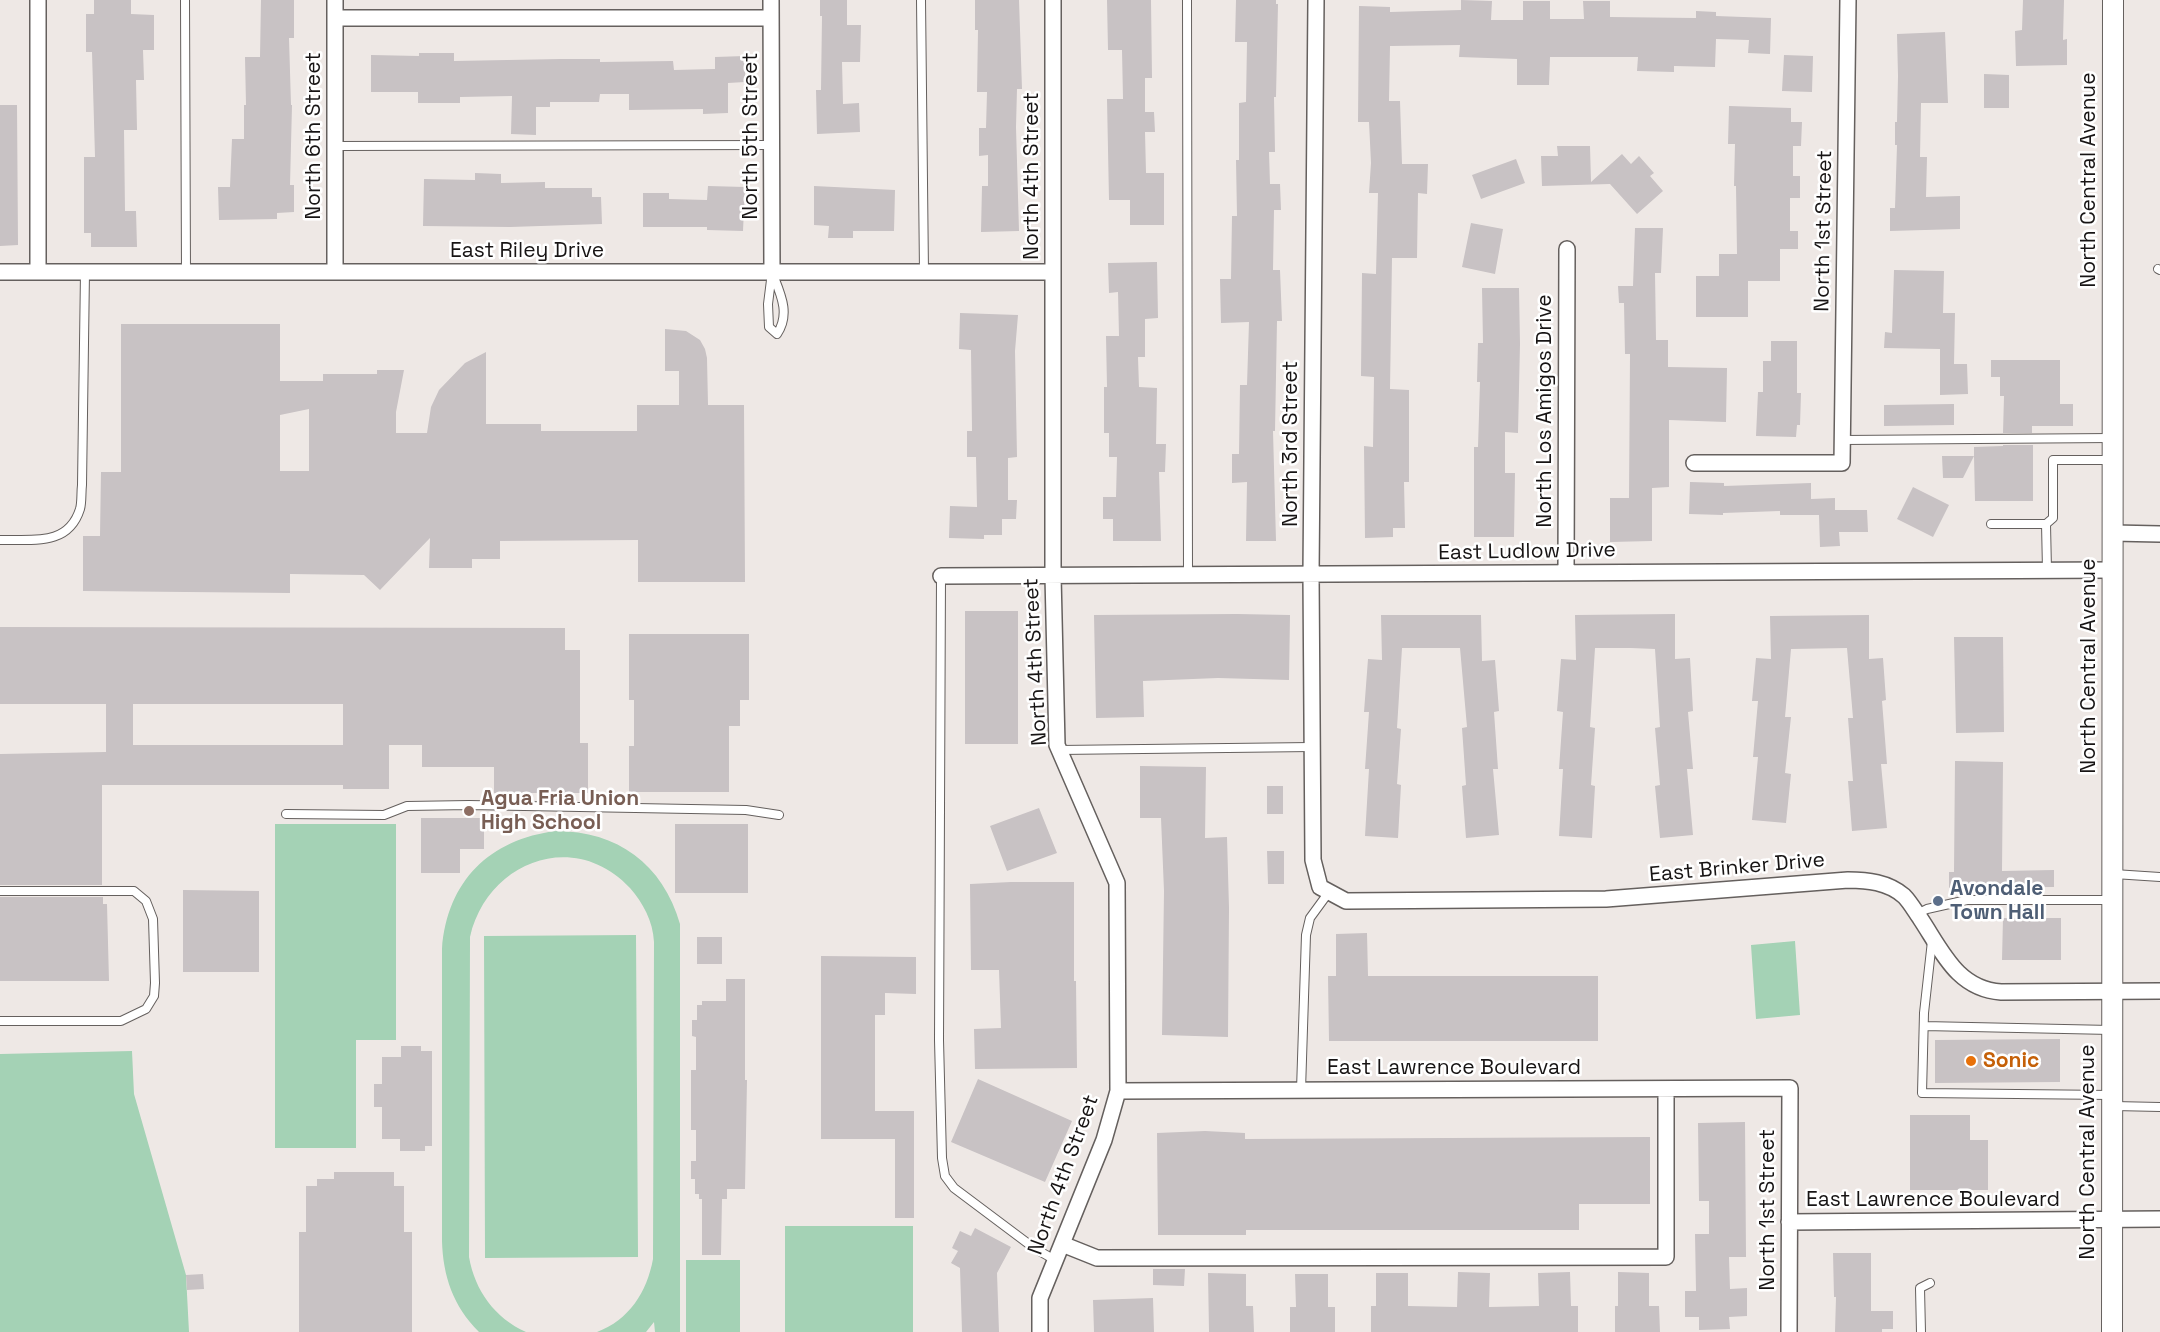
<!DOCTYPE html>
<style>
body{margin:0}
canvas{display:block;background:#eee8e5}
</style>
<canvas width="2160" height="1332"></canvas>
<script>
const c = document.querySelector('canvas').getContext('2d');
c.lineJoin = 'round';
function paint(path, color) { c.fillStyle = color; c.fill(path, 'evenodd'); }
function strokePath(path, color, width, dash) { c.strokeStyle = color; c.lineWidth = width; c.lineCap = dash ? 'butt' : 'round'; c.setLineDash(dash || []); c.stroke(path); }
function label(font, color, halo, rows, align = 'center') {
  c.font = font + ' "Space Grotesk",sans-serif'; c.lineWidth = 5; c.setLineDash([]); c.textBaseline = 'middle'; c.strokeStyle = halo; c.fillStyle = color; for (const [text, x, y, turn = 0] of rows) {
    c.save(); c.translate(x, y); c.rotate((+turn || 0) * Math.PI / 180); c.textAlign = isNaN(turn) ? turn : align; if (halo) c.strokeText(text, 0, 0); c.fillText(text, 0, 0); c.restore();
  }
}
const green = new Path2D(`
 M275 824H396V1040H356V1148H275Z
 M556 831C617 831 663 864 680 924V1332H655L654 1322 646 1332H597C629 1320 647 1292 653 1259L654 942C653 921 643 903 630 888 574 828 487 862 470 937L469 1257C475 1291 495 1318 526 1332H479C453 1306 443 1276 442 1241V949C447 881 490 839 556 831Z
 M636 935 638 1257 485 1258 484 936Z
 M1795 941 1800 1015 1756 1019 1751 945Z
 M132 1051 134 1094 186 1275 189 1332H0V1054Z
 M785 1226H913V1332H785Z
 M686 1260H740V1332H686Z`);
const building = new Path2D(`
 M94 0H131V14L154 15V50H143L144 80H136L137 130H124L125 211H136L137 247H91V233H84V157H95L92 52H86V14H94Z
 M261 0H294V38H289L291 105H292L290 185H294V212L277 213V219L219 220 218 187H230L232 139H244V105H246L245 57H260Z
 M820 0H847V25H861L860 62H842L843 104 859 103 860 132 817 134 816 90H821L822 16H820Z
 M975 0H1019L1022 89H1017L1016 127 1019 231 981 232 982 186H988V155L979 156V128H986L987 92H977L978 30H975Z
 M1107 0H1151L1152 78H1145V112H1154L1155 132H1145L1146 173H1164V225H1130V200H1109L1107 99H1123L1122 50H1108Z
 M1236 0H1276V4H1278L1276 97H1274L1275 152H1269L1270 184H1280L1281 210H1274L1273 270H1280L1282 321H1277L1275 431H1273L1276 541H1246L1247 482 1232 483V454H1239L1240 385H1247L1249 322 1221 323 1220 279H1231L1232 216H1237L1236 160H1239V103L1246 102 1247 42H1235Z
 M1461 0 1492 1 1491 20H1523V1H1550V19H1584L1583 1H1610V17L1696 18V11L1716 12V16L1771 18 1770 54 1748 53 1749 40 1716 39 1715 67 1674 66V72L1637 71 1638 57H1550L1549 85H1517V59L1459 57 1460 45 1390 46 1389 101H1400L1402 164H1428L1427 194 1418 193 1417 258H1392L1390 389 1409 390V482H1404L1405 528H1393V537L1365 538 1364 446 1373 447 1374 377 1361 376 1362 273 1376 274 1378 193H1369L1371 163 1369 122H1358L1359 6 1390 7V12L1461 10Z
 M2023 0H2064L2063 40 2067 39V65L2016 66 2015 31 2022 30Z
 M1945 32 1948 103H1921L1920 157H1927L1926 197 1960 196V229L1890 231V208H1895L1897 145H1895V122H1897L1898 76 1897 34Z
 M419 53H454V61L561 59H600V62L673 61 674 70 715 69V57L745 56V82L728 83V113L703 114V109L629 110V94H600L599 102H550V107H536V135L511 134 512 96 460 97V103H418V92H371V55L419 56Z
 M1784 55 1813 56 1812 92 1782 91Z
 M1984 74 2009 75V108H1984Z
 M0 105H17L18 245 0 246Z
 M1729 106 1791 108V122H1802L1801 146H1793V176H1800V198H1790V231H1798V249H1780V281H1748V317H1696V276H1719V254H1737L1736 186H1734L1735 144H1728Z
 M1557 146H1590L1591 182 1622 154 1631 164 1639 156 1654 173 1650 176 1663 191 1637 214 1610 184 1542 186 1541 156H1558Z
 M1516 159 1525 183 1481 199 1472 175Z
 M475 173 501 174V183L545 182V188H592V197H601L602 224 510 227 423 226 424 179 475 180Z
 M708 186 745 187 743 231 707 230V227H643V193H669V199L707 200Z
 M814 186 895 190 894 231H853V238H828L829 226 814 225Z
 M1471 223 1503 229 1495 274 1462 267Z
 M1635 228H1663L1661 273H1655L1656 340H1668V367L1727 368 1726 422 1669 420V487L1652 488V541L1610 542V498H1629L1630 354H1625L1624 303H1619L1618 286H1633Z
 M1157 262 1158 318 1145 319V357H1138L1139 387 1157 388 1156 444H1166L1165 472H1159L1161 541H1113V519H1103V497H1116L1117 457H1109V433H1104V387H1107L1106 336H1119L1118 292 1109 293 1108 263Z
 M1894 270 1944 271 1943 313H1955L1954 364H1967L1968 394 1940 395V349L1884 348 1885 332 1892 333Z
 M1482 288H1519L1520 344 1518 433 1505 432V473H1515L1514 537H1474V447H1478L1480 382H1477L1478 343H1483Z
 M960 313 1018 315 1015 351 1017 457 1008 458V500H1017L1016 519H1002V535H984V539L949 538 950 506 977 507 976 457H967V431H972L971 350 959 349Z
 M121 324H280V381H323V374H377V370H404L396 412V433H427L431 407 439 390 465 363 486 352V424H541V431H637V405H679V371H665V329L686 331 700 340 705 349 707 358 708 405H744L745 582H638V540L500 541V559H472V568H429L430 538 380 590 364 575 290 574V593L83 591V536H100L101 472H121ZM309 409V471H280V415Z
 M1771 341H1797V393H1801L1800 425H1797L1796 437 1756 436 1758 392H1763V361H1771Z
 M1991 360H2060V404H2073V426H2032V433H2003L2004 396H2000V377H1991Z
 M1954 404V425L1884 426V405Z
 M2003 445H2033V501H1975L1974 456 1963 478H1943L1942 456H1974V447L2003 446Z
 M1690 482 1724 483V486L1811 483V499L1835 498V510H1867L1868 532H1839L1840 546 1820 547 1819 515H1780V511L1723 513V515L1689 514Z
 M1913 487 1949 505 1933 537 1897 519Z
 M965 611H1018V744H965Z
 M1237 614 1290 615 1289 680 1218 678 1143 681 1144 717 1096 718 1094 615Z
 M1675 614V659L1690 658 1693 711 1688 712 1693 769H1687L1693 835 1660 838 1655 786 1660 785 1655 728 1660 727 1655 649 1631 648H1595L1590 727 1595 728 1591 785 1595 786 1592 838 1559 836 1563 769H1559L1563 712 1557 711 1561 659 1576 660 1575 615Z
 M1381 615H1481L1482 661 1495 660 1499 711 1494 712 1498 769H1493L1499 835 1466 838 1462 786 1466 785 1462 728 1467 727 1460 648H1402L1397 728 1401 729 1397 784 1401 785 1398 838 1365 836 1369 769H1365L1369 712H1364L1368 659 1382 660Z
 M1869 615V659L1883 658 1886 700 1882 701 1887 764H1881L1887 828 1852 831 1848 781H1853L1848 718H1853L1847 648 1791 649 1785 717H1791L1785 773 1791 774 1786 823 1752 820 1758 757H1753L1758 701H1752L1756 658 1771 659 1770 616Z
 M0 627 565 628V650H580V743H588V793H494V767H422V745H389V789H343V785H102V885H0V754L106 752V704H0ZM133 704H343V745H133Z
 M629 634H749V700H740V726H729V792H629V746H634V700H629Z
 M1954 637H2003L2004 732 1956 733Z
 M1955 761 2003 762 2002 871 2054 870V887L1949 888V872H1954Z
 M1140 766 1206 767 1205 838 1227 837 1229 908 1228 1037 1162 1035 1164 891 1161 818H1140Z
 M1267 786H1283V814H1267Z
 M1039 808 1057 853 1007 871 990 826Z
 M421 818H484V849H460V873H421Z
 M675 824H748V893H675Z
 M1267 851H1284V884H1268Z
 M1011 882H1074V981H1076L1077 1068 975 1069 974 1029 1001 1028 999 970H971L970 884Z
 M183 890 259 891V972H183Z
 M0 897H103V904H107L109 981H0Z
 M2003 918H2061V960H2002Z
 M1367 933 1368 976H1598V1041H1329L1328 976H1336V934Z
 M697 937H722V964H697Z
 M821 956 916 957V994L885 993V1015H875V1111H914V1218H895V1139H821Z
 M726 979H745V1080H747L745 1189H727V1199H722L721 1255H702V1199H699V1194H695V1179H691V1161H696V1130H691V1070H696V1037L692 1036V1020H697V1005H702V1001H726Z
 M2060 1039V1082L1935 1083V1040Z
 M401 1046H421V1051H432V1146H425V1151H400V1139H382V1107H374V1084H382V1057H401Z
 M978 1079 1072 1121 1045 1182 951 1142Z
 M1910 1115H1970V1140H1988V1190H1910Z
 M1745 1122 1746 1257H1729L1730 1289 1747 1288V1316L1729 1317 1730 1329 1699 1330V1317H1685V1291H1696L1695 1234H1709V1201H1699L1698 1123Z
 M1205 1131 1245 1133V1139L1650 1137V1204H1579V1230H1246V1235H1158L1157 1133Z
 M334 1172H394V1186H404V1232H412V1332H299V1232H306V1186H317V1179H334Z
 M975 1228 1011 1247 997 1273 999 1332H962L960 1268 951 1263 958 1251 952 1248 960 1231 971 1236Z
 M1833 1253H1871V1311H1893V1329H1882V1332H1835L1836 1297H1834Z
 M1153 1269H1185L1184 1286 1153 1285Z
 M1458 1272 1490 1273 1489 1307 1539 1306 1538 1273 1570 1272 1571 1306H1578V1332H1371V1306H1376V1273H1408V1306L1457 1307Z
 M1618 1272 1649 1273V1306H1659L1660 1332H1615V1306H1618Z
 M1208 1273 1246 1274V1306H1253L1254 1332H1209Z
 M203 1274 204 1289 187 1290 186 1275Z
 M1295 1274H1328V1307H1335V1332H1290V1307H1296Z
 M1153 1298 1154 1332H1094L1093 1300Z`);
const service = new Path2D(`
 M185 0 186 272
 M921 0 924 272
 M1187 0 1188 575
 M335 146 772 145
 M2158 269 2160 270
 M772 272C780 293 791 313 777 334L769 327 768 304Z
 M1843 440 2112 438
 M1991 524H2046L2053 518V460H2112
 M2046 524 2047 570
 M0 540C32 539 68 547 80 509 82 502 81 493 82 485L85 272
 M941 576 939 1040 942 1158 945 1176 954 1188 1034 1248 1055 1260
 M1059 750 1312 747
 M286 814 384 815 407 806 469 805 746 810 779 815
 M2114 874 2160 877
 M0 891H134L146 901 153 919 155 983 154 996 146 1009 121 1021H0
 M1917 914 1927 909 1967 900H2111
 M1932 941 1924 1013 1922 1093 2111 1095
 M1924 1026 2111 1030
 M1301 1090 1306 935 1310 918 1329 892
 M2114 1106 2160 1107
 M1921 1332 1920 1288 1930 1283`);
const minor = new Path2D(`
 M335 0V272
 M771 0 772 272
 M1316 0 1311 574 1313 860 1320 887 1346 901 1606 899 1848 880C1867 880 1888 882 1904 896 1910 902 1915 911 1920 918 1942 951 1957 989 2001 992L2160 991
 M335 18H771
 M0 272H1053
 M38 272V0
 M1694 463H1842L1848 0
 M2113 533 2160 534
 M1566 572 1567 249
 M941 576 2114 570
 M1118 1091 1790 1088 1789 1332
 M1789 1222 2160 1219
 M1062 1244 1097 1258 1666 1257V1089
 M1040 1332V1298L1104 1140 1118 1091 1117 883 1057 745 1053 576V0`);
const tertiary = new Path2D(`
 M2112 1332 2113 0`);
const markers = [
 [469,811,6,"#8d6e63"],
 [1938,901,6,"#5c6f8a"],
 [1971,1061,6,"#e8710a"]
];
const streetNames = [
 ["North 6th Street",314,136,-90],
 ["North 5th Street",751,136,-90],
 ["North 4th Street",1032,176,-90],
 ["North Central Avenue",2089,180,-90],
 ["North 1st Street",1824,231,-89],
 ["East Riley Drive",527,251],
 ["North Los Amigos Drive",1545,411,-90],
 ["North 3rd Street",1291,444,-90],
 ["East Ludlow Drive",1527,552,-1],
 ["North 4th Street",1036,662,-93],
 ["North Central Avenue",2089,666,-90],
 ["East Brinker Drive",1737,868,-5],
 ["East Lawrence Boulevard",1454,1068],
 ["North Central Avenue",2088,1152,-90],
 ["North 4th Street",1064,1175,-70],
 ["East Lawrence Boulevard",1933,1200],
 ["North 1st Street",1768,1210,-90]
];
const educationNames = [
 ["Agua Fria Union",481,799],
 ["High School",481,823]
];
const serviceNames = [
 ["Avondale",1950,889],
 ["Town Hall",1950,913]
];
const foodNames = [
 ["Sonic",1983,1061]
];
paint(green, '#a4d2b5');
paint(building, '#c8c2c4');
strokePath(service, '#65605e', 10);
strokePath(minor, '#65605e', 18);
strokePath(tertiary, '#65605e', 22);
strokePath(service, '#fff', 8);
strokePath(minor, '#fff', 15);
strokePath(tertiary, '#fff', 20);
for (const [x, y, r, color] of markers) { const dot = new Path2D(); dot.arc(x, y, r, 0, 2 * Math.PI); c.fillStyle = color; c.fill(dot); strokePath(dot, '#fff', 2); }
label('21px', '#171414', '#fff', streetNames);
label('bold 21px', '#785e54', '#fff', educationNames, 'left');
label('bold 21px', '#4e5e75', '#fff', serviceNames, 'left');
label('bold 21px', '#c56008', '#fff', foodNames, 'left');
</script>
